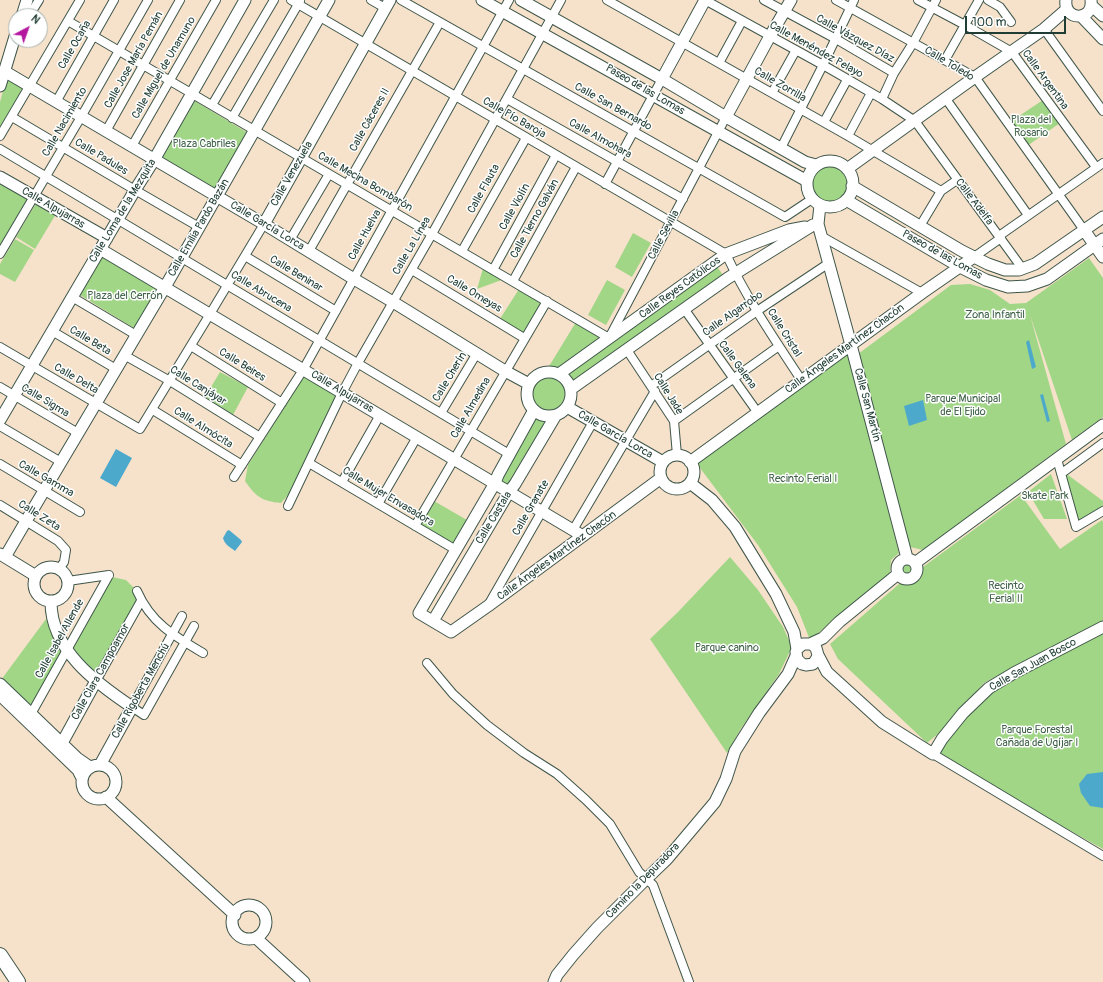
<!DOCTYPE html>
<meta charset="utf-8">
<style>
body{margin:0}
#map{position:relative;width:1103px;height:982px;overflow:hidden;background:#f6e1ca;font-family:Pangolin,sans-serif}
canvas{display:block}
.north{position:absolute;left:8px;top:8px;width:40px;height:40px;box-sizing:border-box;background:#fff;border:1px solid #a5b1ae;border-radius:50%;rotate:41deg;font-size:11px;font-weight:700;line-height:16px;text-align:center;color:#1f3d34}
.north::after{content:'';display:block;margin:auto;width:14px;height:18px;background:#b5179e;clip-path:polygon(50% 0,100% 100%,50% 72%,0 100%)}
.scale{position:absolute;left:965px;top:16px;width:101px;height:18px;box-sizing:border-box;border:2px solid #1f3d34;border-top:0;padding-left:5px;font-size:12px;line-height:14px;white-space:nowrap;color:#1f3d34;-webkit-text-stroke:3px #fff;paint-order:stroke}
</style>
<div id="map">
<canvas width="1103" height="982"></canvas>
<div class="north">N</div>
<div class="scale">100 m</div>
</div>
<script>
const c = document.querySelector('canvas').getContext('2d');
c.lineJoin = 'round';
function paint(path, color) { c.fillStyle = color; c.fill(path, 'evenodd'); }
function strokePath(path, color, width, dash) { c.strokeStyle = color; c.lineWidth = width; c.lineCap = dash ? 'butt' : 'round'; c.setLineDash(dash || []); c.stroke(path); }
function label(font, color, halo, rows, align = 'center') {
  c.font = font + ' Pangolin,sans-serif'; c.lineWidth = 3; c.setLineDash([]); c.textBaseline = 'middle'; c.strokeStyle = halo; c.fillStyle = color; for (const [text, x, y, turn = 0] of rows) {
    c.save(); c.translate(x, y); c.rotate((+turn || 0) * Math.PI / 180); c.textAlign = isNaN(turn) ? turn : align; if (halo) c.strokeText(text, 0, 0); c.fillText(text, 0, 0); c.restore();
  }
}
const green = new Path2D(`
 M7 76 27 88 0 132V102Z
 M193 100 248 133 215 189 159 156Z
 M1043 100 1060 123 1027 146 1010 122Z
 M809 184a20 20 0 1 1 40 0a20 20 0 1 1-40 0Z
 M0 180 31 197 0 249Z
 M36 203 56 214 35 249 16 237Z
 M633 233 651 243 632 277 615 267Z
 M15 239 34 250 15 282 0 274V264Z
 M102 255 160 289 134 328 80 295Z
 M1089 258 1103 278V417L1072 440 1030 315 1066 444 923 550 910 547 858 354 951 285 970 284 990 290 1010 304 1026 303Z
 M484 265 507 278 477 289Z
 M716 265 725 278 573 383 566 373Z
 M607 280 625 290 606 325 588 315Z
 M521 286 547 301 524 338 498 322Z
 M576 322 603 339 558 370 548 368Z
 M848 353 899 553 891 560 890 573 810 640 797 607 758 545 697 464Z
 M220 372 248 387 233 415 205 397Z
 M305 374 337 394 295 484 288 495 281 503C262 501 256 497 245 481L248 465Z
 M530 394a19 19 0 1 1 38 0a19 19 0 1 1-38 0Z
 M534 415 550 421 509 488 498 482Z
 M1064 472 1103 501V511L1076 527Z
 M1051 474 1067 519H1044L1028 492Z
 M1021 495 1060 549 1102 520 1103 522V621L984 683 939 733 927 743 838 659 830 644 899 584H914L921 578 923 567Z
 M434 501 467 520 455 545 421 525Z
 M730 557 758 590 783 627 792 647 779 674 740 730 727 753 650 639 678 612Z
 M904 559 917 566C917 571 917 575 912 578 900 585 888 565 904 559Z
 M112 577 126 580 134 588 137 600 95 675 72 650Z
 M46 619 62 651 31 706 1 680Z
 M1103 627V849L933 754 989 688Z`);
const water = new Path2D(`
 M1029 340 1036 367 1032 369 1026 342Z
 M1043 394 1050 421 1047 422 1040 395Z
 M923 400 927 420 909 426 904 406Z
 M116 449 132 458 116 487 100 478Z
 M229 530 241 540 242 542 235 551C230 547 225 545 223 538L227 531Z
 M1103 772V808L1090 806 1081 793 1079 784 1087 774Z`);
const street = new Path2D(`
 M291 0 726 254C747 299 775 340 802 381
 M371 0 385 8
 M401 0 785 217 812 199
 M607 0 848 136 941 191
 M705 0 823 65 882 99 915 121 1022 268
 M764 0 836 39 894 73
 M836 0 975 77 1084 230
 M918 0 965 25 1012 52 1096 167
 M988 0 1000 7 1011 22
 M29 16 39 0
 M68 21 609 338 726 117
 M1044 29 1103 111
 M945 60 979 0
 M719 63 742 21
 M772 93 796 50
 M507 99 683 199
 M882 99 894 73 913 43 936 0
 M946 99 1028 215
 M56 102 114 0
 M212 105 274 0
 M12 117 135 190 199 227
 M232 118 300 1
 M824 122 847 80
 M106 131 180 0
 M0 136 80 0
 M848 136 871 93
 M132 146 216 0
 M781 148 823 65 854 0
 M0 149 509 454
 M605 184 662 79
 M920 226 941 191 957 180
 M821 236 922 293
 M999 236 1103 163
 M290 240 329 174
 M309 251 440 22
 M462 251 526 138
 M0 254 81 117 148 0
 M245 256 336 311
 M974 257 1001 238
 M412 270 524 338
 M493 270 556 155
 M513 281 576 167
 M72 297 136 335
 M685 310 758 413
 M52 331 116 369
 M191 346 282 403
 M0 347 140 429 210 314 264 224
 M627 350 674 421 677 455
 M124 355 170 381 260 437
 M651 386 757 311 829 263
 M0 387 78 433
 M153 410 242 465
 M441 413 477 353
 M674 421 779 346
 M0 426 61 462
 M1057 459 1076 527 1103 511
 M309 463 456 550
 M0 464 80 512
 M1062 473 1103 443
 M234 477 303 370 509 0
 M342 482 380 415
 M378 504 417 437
 M0 505 58 541 66 550 64 562 59 569
 M288 506 342 393 358 363 432 234 561 0
 M415 526 547 301
 M573 530 655 391
 M68 581 109 575
 M137 591C151 623 174 636 203 653
 M490 602 593 422
 M182 616 132 707 144 715 194 626
 M427 663 453 694 487 725 524 753 557 774 586 800 610 824 639 872 653 885 689 982
 M96 681 141 601
 M31 714 109 575
 M933 754 1103 856`);
const secondary = new Path2D(`
 M482 0C591 60 698 121 807 181
 M521 0 662 79 726 117 805 162 816 165
 M1066 0C1063 21 1094 22 1091 0
 M1091 5 1103 16
 M22 16 27 0
 M1081 16 1103 39
 M4 71 264 224 354 279 393 302 505 371 529 384
 M662 79 705 0
 M0 86 16 33
 M726 117 770 36 791 0
 M807 184a23 23 0 1 1 46 0a23 23 0 1 1-46 0Z
 M847 169 975 77 1044 29 1067 9
 M0 177 107 238
 M852 186 962 251 988 264 1005 270H1019L1035 264 1103 217
 M846 200 960 267 986 280 1008 287 1027 286 1047 279 1103 239
 M820 205 818 224 851 345 907 558
 M264 224 390 0
 M1084 230 1103 257
 M100 249 583 536
 M527 394a22 22 0 1 1 44 0a22 22 0 1 1-44 0Z
 M559 374 726 254 789 230 805 227
 M571 389 728 278 813 225 818 224
 M567 407 663 462
 M534 410 498 475 495 483 419 613 451 632 488 606 661 478
 M0 420 135 190 154 160 245 0
 M660 472a17 17 0 1 1 34 0a17 17 0 1 1-34 0Z
 M690 462 922 293 974 257
 M690 483 712 500 735 527 776 594 794 632 797 649
 M0 554 36 576
 M5 557 26 521 165 287 329 0
 M897 569a10 10 0 1 1 20 0a10 10 0 1 1-20 0Z
 M915 563 1103 425
 M34 584a17 17 0 1 1 34 0a17 17 0 1 1-34 0Z
 M51 602C51 650 96 683 132 707L100 765
 M433 621 509 492 515 484 556 415
 M810 644 823 638 839 622 898 574
 M818 655 817 658 813 664 806 665 802 664 797 659 796 652 797 649 803 644H810L813 645 816 648 818 655 827 672 882 722 933 754 942 739 963 713 989 688 1014 673 1103 627
 M0 684 77 758 90 767
 M0 695 78 770 82 778
 M62 743 96 681
 M82 782a17 17 0 1 1 34 0a17 17 0 1 1-34 0Z
 M106 797 235 915
 M232 922a17 17 0 1 1 34 0a17 17 0 1 1-34 0Z
 M256 938 304 982
 M554 982 557 975 573 955 597 928 642 883 667 859 715 802 726 779 735 751 759 713 788 674 796 656`);
const highway = new Path2D(`
 M0 955 18 982`);
const streetNames = [
 ["Calle Vázquez Díaz",855,39,29],
 ["Calle Ocaña",75,45,-60],
 ["Calle Menéndez Pelayo",816,50,29],
 ["Calle Jose María Pemán",134,60,-61],
 ["Calle Toledo",949,64,31],
 ["Calle Miguel de Unamuno",164,68,-60],
 ["Calle Argentina",1045,80,54],
 ["Calle Zorrilla",780,85,30],
 ["Paseo de las Lomas",645,90,30],
 ["Calle San Bernardo",613,107,29],
 ["Calle Pío Baroja",514,118,30],
 ["Calle Cáceres II",370,120,-61],
 ["Calle Nacimiento",65,122,-60],
 ["Calle Almohara",600,139,29],
 ["Calle Padules",101,157,31],
 ["Calle Venezuela",292,174,-60],
 ["Calle Mecina Bombarón",365,182,30],
 ["Calle Flauta",484,189,-61],
 ["Calle Adelfa",974,202,53],
 ["Calle Violín",515,207,-61],
 ["Calle Alpujarras",53,208,30],
 ["Calle Loma de la Mezquita",123,211,-59],
 ["Calle Tierno Galván",535,219,-61],
 ["Calle García Lorca",267,226,31],
 ["Calle Emilia Pardo Bazán",199,228,-60],
 ["Calle Huelva",365,235,-61],
 ["Calle Sevilla",664,235,-62],
 ["Calle La Línea",412,246,-60],
 ["Paseo de las Lomas",942,255,29],
 ["Calle Beninar",296,274,31],
 ["Calle Reyes Católicos",680,288,-36],
 ["Calle Abrucena",261,292,31],
 ["Calle Omeyas",474,294,31],
 ["Calle Algarrobo",733,314,-35],
 ["Calle Cristal",784,333,58],
 ["Calle Beta",90,341,31],
 ["Calle Ángeles Martínez Chacón",845,349,-36],
 ["Calle Beires",242,365,32],
 ["Calle Galena",737,365,54],
 ["Calle Cherín",450,377,-59],
 ["Calle Delta",76,379,30],
 ["Calle Canjáyar",198,386,32],
 ["Calle Alpujarras",342,392,31],
 ["Calle Jade",668,394,58],
 ["Calle Sigma",45,401,31],
 ["Calle San Martín",867,405,75],
 ["Calle Almedina",471,408,-60],
 ["Calle Almócita",203,428,32],
 ["Calle García Lorca",615,435,30],
 ["Calle Gamma",46,479,30],
 ["Calle Mujer Envasadora",388,497,31],
 ["Calle Granate",531,508,-60],
 ["Calle Zeta",39,516,32],
 ["Calle Castala",494,518,-59],
 ["Calle Ángeles Martínez Chacón",557,556,-36],
 ["Calle Isabel Allende",60,639,-61],
 ["Calle San Juan Bosco",1033,665,-29],
 ["Calle Clara Campoamor",101,672,-61],
 ["Calle Rigoberta Menchú",141,691,-61],
 ["Camino la Depuradora",643,881,-46]
];
const parkNames = [
 ["Plaza del",1031,120],
 ["Rosario",1031,133],
 ["Plaza Cabriles",204,144],
 ["Plaza del Cerrón",125,296],
 ["Zona Infantil",995,315],
 ["Parque Municipal",963,399],
 ["de El Ejido",963,412],
 ["Recinto Ferial I",803,479],
 ["Skate Park",1045,496],
 ["Recinto",1006,586],
 ["Ferial II",1006,599],
 ["Parque canino",727,648],
 ["Parque Forestal",1037,730],
 ["Cañada de Ugíjar I",1037,743]
];
paint(green, '#a1d687');
paint(water, '#4da9cb');
strokePath(street, '#3f564a', 10);
strokePath(secondary, '#3f564a', 13);
strokePath(highway, '#3f564a', 16);
strokePath(street, '#fff', 8);
strokePath(secondary, '#fff', 11);
strokePath(highway, '#fff', 14);
label('11px', '#1f3d34', '#fff', streetNames);
label('11px', '#406349', '#fff', parkNames);
</script>
